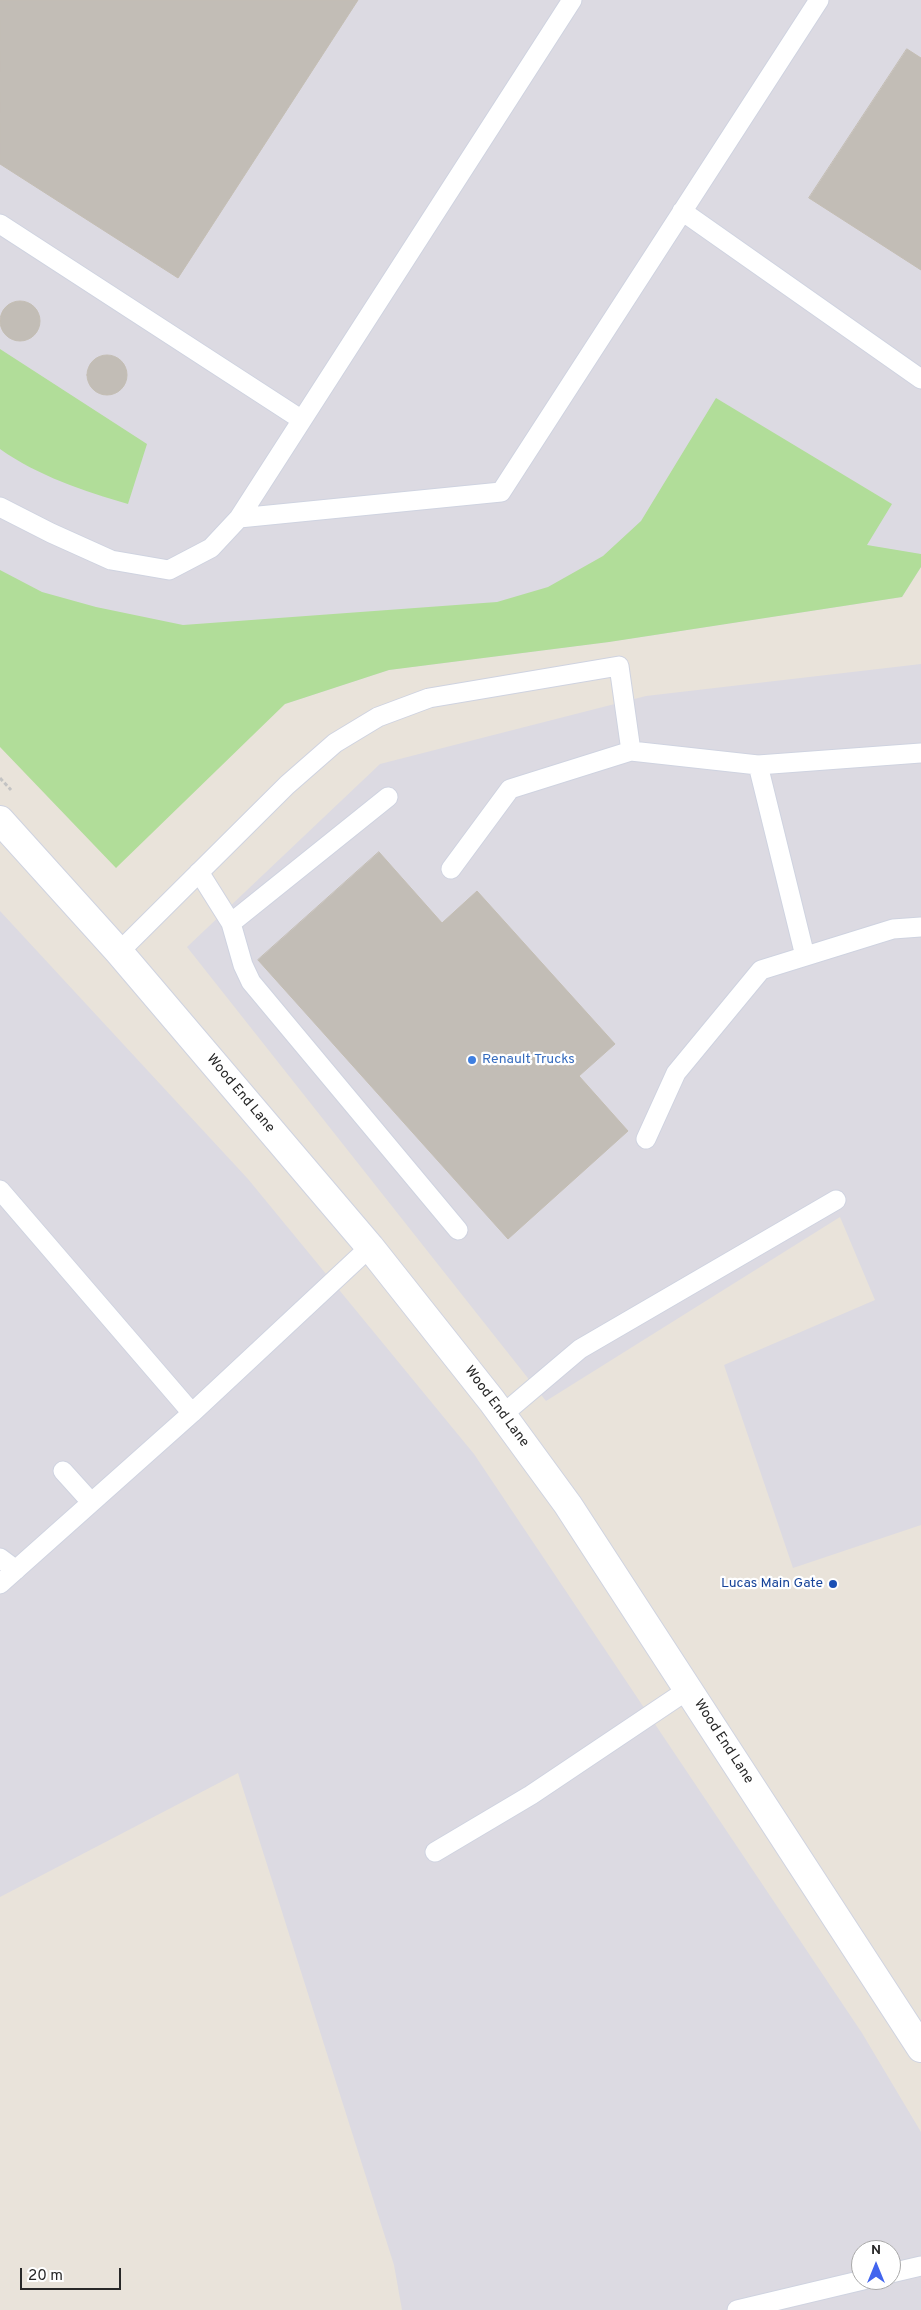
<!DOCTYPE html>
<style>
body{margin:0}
#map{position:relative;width:921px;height:2310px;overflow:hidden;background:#e9e3da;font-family:Overpass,sans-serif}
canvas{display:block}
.north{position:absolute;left:851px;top:2240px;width:50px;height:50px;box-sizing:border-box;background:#fff;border:1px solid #a9a9a9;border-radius:50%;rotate:0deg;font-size:14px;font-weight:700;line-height:20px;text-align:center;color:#282828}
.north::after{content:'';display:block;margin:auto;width:18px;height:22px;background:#4265ee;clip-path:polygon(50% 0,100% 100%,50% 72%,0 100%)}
.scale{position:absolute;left:20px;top:2268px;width:101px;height:22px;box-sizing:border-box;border:2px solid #282828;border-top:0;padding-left:6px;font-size:15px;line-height:18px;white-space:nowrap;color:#282828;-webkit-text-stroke:4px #fff;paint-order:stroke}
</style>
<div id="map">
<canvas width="921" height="2310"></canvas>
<div class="north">N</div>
<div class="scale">20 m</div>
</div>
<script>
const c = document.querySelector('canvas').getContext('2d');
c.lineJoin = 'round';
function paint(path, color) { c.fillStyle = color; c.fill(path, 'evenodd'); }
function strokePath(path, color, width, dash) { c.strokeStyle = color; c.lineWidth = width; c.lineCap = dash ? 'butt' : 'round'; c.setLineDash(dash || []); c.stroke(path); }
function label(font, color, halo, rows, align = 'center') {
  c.font = font + ' Overpass,sans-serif'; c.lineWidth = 4.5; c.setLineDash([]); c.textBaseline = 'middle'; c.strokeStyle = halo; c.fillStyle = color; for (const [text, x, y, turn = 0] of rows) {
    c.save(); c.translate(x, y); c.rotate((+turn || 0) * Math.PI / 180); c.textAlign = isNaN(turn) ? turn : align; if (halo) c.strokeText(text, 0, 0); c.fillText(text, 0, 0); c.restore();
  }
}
const industrial = new Path2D(`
 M0 0H921V567L902 597 609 642 389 670 285 704 0 654Z
 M921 664V1525L793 1568 724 1365 875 1300 840 1217 546 1401 187 947 380 764 646 696Z
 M0 911 248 1179 474 1454 862 2033 921 2132V2310H402L394 2265 238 1773 0 1897ZM861 2250H891V2280H861Z`);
const green = new Path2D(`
 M0 349 147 444 128 504C84 491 38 476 0 449Z
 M716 398 892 504 867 545 921 554V567L902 597 609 642 389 670 285 704 116 868 0 747V570L42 592 96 607 183 625 497 602 548 587 603 556 641 521Z`);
const building = new Path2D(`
 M0 0H358L178 278 0 164Z
 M907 49 921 58V270L809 198Z
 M0 321a20 20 0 1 1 40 0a20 20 0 1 1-40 0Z
 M87 375a20 20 0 1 1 40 0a20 20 0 1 1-40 0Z
 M379 852 442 923 477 891 615 1044 579 1076 628 1131 508 1239 258 960Z`);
const path = new Path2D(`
 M0 778 11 790`);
const lane = new Path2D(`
 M682 211 921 379
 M0 224 302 420
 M0 507 51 533 111 560 169 570 211 548 239 518 572 0
 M239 518 501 492 819 0
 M631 751 758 765 921 753
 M758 765 805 956
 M199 872 231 923 243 965 251 982 458 1230
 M231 923 388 797
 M119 952 287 785 335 743 378 717 429 698 619 666 631 751 510 789 451 869
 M646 1139 676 1073 761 970 893 929 921 927
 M0 1190 192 1413
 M502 1415 580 1349 836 1200
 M63 1471 91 1502
 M0 1558 16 1570
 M0 1584 192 1413 370 1247
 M435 1852 531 1795 689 1689
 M891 2273 921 2266
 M737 2310 863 2280`);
const secondary = new Path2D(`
 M0 820 119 952 370 1247 492 1401 568 1505 921 2048`);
const markers = [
 [472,1060,5,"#3f7fe0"],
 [833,1584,5,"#1a4fb4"]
];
const shopNames = [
 ["Renault Trucks",482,1060]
];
const streetNames = [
 ["Wood End Lane",240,1094,50],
 ["Wood End Lane",496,1407,53],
 ["Wood End Lane",723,1742,57]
];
const transitNames = [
 ["Lucas Main Gate",823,1584]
];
paint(industrial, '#dcdae2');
paint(green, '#b1dd99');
paint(building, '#c2bdb6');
strokePath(building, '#c4beb4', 1);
strokePath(lane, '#cfd3e0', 21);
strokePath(secondary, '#cfd3e0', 30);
strokePath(path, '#c3c3c3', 3, [4, 2.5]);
strokePath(lane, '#fff', 19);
strokePath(secondary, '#fff', 28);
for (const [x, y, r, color] of markers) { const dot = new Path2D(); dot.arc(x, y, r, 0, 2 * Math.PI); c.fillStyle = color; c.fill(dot); strokePath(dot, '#fff', 2); }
label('14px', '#366cbe', '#fff', shopNames, 'left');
label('14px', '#282828', '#fff', streetNames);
label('14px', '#164399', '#fff', transitNames, 'right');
</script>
